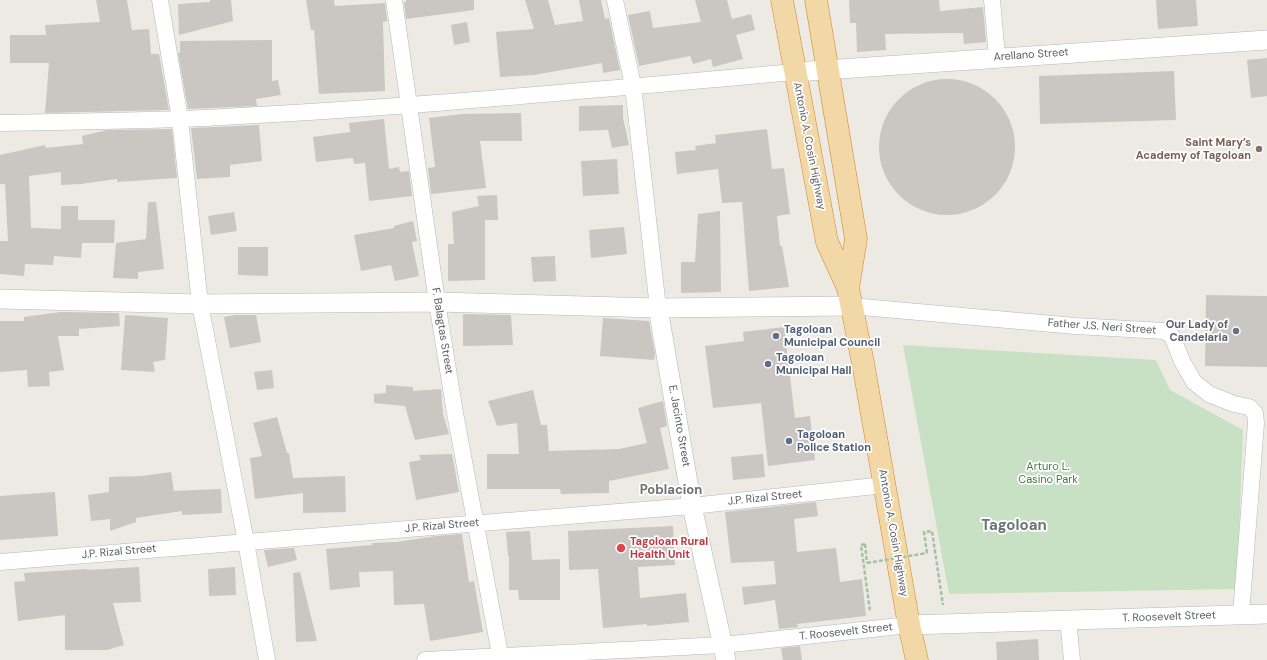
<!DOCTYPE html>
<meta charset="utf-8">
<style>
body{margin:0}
canvas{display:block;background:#edeae4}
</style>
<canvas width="1267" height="660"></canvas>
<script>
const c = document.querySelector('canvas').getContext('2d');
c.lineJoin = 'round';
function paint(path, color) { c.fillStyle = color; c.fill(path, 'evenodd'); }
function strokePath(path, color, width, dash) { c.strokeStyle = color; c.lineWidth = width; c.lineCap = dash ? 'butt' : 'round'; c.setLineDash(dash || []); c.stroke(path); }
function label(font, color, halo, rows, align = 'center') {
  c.font = font + ' "DM Sans",sans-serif'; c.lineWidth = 3.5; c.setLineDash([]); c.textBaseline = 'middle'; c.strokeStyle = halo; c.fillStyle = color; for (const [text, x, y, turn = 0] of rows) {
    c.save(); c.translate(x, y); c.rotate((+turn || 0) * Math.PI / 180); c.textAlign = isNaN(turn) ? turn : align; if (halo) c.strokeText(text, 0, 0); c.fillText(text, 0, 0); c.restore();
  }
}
const green = new Path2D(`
 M903 345 1156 360 1170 390 1243 430 1237 589 949 594Z`);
const building = new Path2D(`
 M96 0H127L132 30 149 29 151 54H159L169 110 45 113 49 63H10V35H46L45 25 100 22Z
 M210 0H231L233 21 179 35 178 4 210 2Z
 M306 0H334L335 6 385 3 387 21 383 22 385 91 319 94 314 30H311Z
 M406 0H474V10L406 19 404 2H406Z
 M525 0H548L555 25 583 21 579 0H601L605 19 609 18 620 70 603 73 602 63 534 75 500 77 496 32 534 29Z
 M695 0H727L732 19 751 14 755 30 736 35 743 59 713 67 711 59 693 64 690 56 639 66 628 15 650 11 653 28 701 22Z
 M849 0H939L940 11 983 7 986 42 964 44 963 33 885 34 886 50 857 52 856 23H850Z
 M1156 0H1196L1198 26 1158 29Z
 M467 22 470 42 454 45 451 25Z
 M272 40V81L278 80 281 95 256 99 257 106 188 109 178 53 180 52V41Z
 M1267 58V96L1251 98 1247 60Z
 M1174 71 1176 120 1040 124 1039 76Z
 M879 147a68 68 0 1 1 136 0a68 68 0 1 1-136 0Z
 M623 105V118L629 145 612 148 608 130 579 131V106Z
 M521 113 522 141H480L486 188 431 194 428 168 435 167 429 118 462 114Z
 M384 119 389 169 399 167 400 172 409 171 412 196 369 201 365 163 354 164 353 158 316 162 313 137 350 132 349 123Z
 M259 125 262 161 230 165V177L197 179 191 128Z
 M172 129 177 178 117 182V179L81 184 61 185V172L29 176 31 228 61 229V206H78V220H115L114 243H82L81 258 54 256 53 265 25 264 24 276 0 274V241H8L5 184H0V155L45 145 46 148 83 144 82 136 107 130Z
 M767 129 772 169 784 168 790 214 777 216 780 246H782L789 287 749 291 742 202 722 203 718 169 677 174 675 152 696 150 695 146 716 143 715 135Z
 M617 159 619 194 583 196 581 161Z
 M497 195 498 220H485V280L448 281V244H454L452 212 479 206 477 196Z
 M148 202H156L164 269 138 272V279L113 278 116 243 146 239Z
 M720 211 721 292 681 293V262H695L698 214Z
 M234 212 237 231 211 235 208 216Z
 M413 221 417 241 412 242 419 276 395 281 391 265 361 271 354 235 394 228V226Z
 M624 227 627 254 591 258 589 230Z
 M238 247H268V276L238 275Z
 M555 256 556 281 533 282 531 257Z
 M1206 295 1267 296V367L1205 366Z
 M61 312 119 313 120 326 79 329V336H58L64 370 49 372 50 386 28 387 27 370 0 372V321H24V317Z
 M463 314 511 315 513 345 463 346Z
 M125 315 168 318 165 360 153 362 155 372 121 370Z
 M235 315H256L261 342 230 348 224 317Z
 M603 318 649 321 655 354 654 360 600 356Z
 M784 327 795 418 810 416 815 460 768 466 761 403 713 408 705 346 744 341 743 332Z
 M272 370 274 388 257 390 254 372Z
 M386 385 413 387V391L441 389 443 414 449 434 415 440 405 406 374 403V394L386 393Z
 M533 390 541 425H547L549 451 619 449 647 443 638 408 663 401 667 426 660 428 669 469 609 481V493L561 494 560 489H487V454H519L517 423 497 426 488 401Z
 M277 417 287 453H289L293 478 345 476 346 512 303 513V493L255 499 250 458 262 456 253 423Z
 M452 454 459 492 416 500 409 462 421 460 419 455Z
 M763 454 765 477 733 480 731 457Z
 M171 472 174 491 221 489 222 513 182 515V511L136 518V522L110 531V519L91 521 88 495 109 492V477L142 476Z
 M55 492 58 536 0 540V496Z
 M816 502 818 516 794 519 797 552 836 548 840 582 862 579 866 616 797 624 798 627 779 629 775 600 744 605 742 587 776 584 774 561 731 563 725 512Z
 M673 526 675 565 638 567 640 598 686 593 689 622 647 626V624L603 628 598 569 569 570 568 531Z
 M530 531 532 560 560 559V600H519L518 590H509V556H508L506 532Z
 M462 534 469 582 474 581 483 632 430 641 424 604 394 605 393 571 359 572 360 587 330 590 326 549 372 545V543L397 542 436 536Z
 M294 548 297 560 268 567 264 550Z
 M139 567 141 602 113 603 124 645 107 650H65V615L18 621 14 582 25 581 24 573 87 569V570Z
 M235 567 236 595 209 596 208 569Z
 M300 572 317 641 296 642 293 573Z
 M1038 639 1039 660H997L996 642Z
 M800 646 802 660H783L781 648Z`);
const path = new Path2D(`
 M865 544 861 545 870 611
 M865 544 867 563
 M927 553 924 532 932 531 943 605`);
const minor = new Path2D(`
 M160 0 180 119 200 304 246 542 267 660
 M394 0 437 302 455 413 501 660
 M615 0 633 86 658 308
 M992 0 997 57
 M0 123C60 122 120 121 180 119 386 110 590 90 795 72
 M851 306 1075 326 1164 331 1172 336 1182 361 1194 382 1209 394 1234 404 1249 407 1255 413 1256 423 1241 614
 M0 562 692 506 884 485
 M1068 619 1072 660
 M425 660 723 645 909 625`);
const tertiary = new Path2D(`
 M795 72 1267 40
 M0 299 200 304 437 302 658 308 851 306
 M658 308 692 506 726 660
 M909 625 1267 614`);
const trunk = new Path2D(`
 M782 0 827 242 848 288 863 363 909 625 917 660
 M816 0 856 239 848 288`);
const pathBridge = new Path2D(`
 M867 563 927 553`);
const markers = [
 [1259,149,4,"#8d6e63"],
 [1236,331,4,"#6b7280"],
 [776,336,4,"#5c6f8a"],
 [768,364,4,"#5c6f8a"],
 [789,441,4,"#5c6f8a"],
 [621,548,5,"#e0444e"]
];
const streetNames = [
 ["Arellano Street",1031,55,-4],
 ["Antonio A. Cosin Highway",809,146,79],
 ["Father J.S. Neri Street",1102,327,4],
 ["F. Balagtas Street",442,331,81],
 ["E. Jacinto Street",679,426,80],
 ["J.P. Rizal Street",765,498,-6],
 ["J.P. Rizal Street",442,526,-5],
 ["Antonio A. Cosin Highway",893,533,80],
 ["J.P. Rizal Street",119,552,-5],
 ["T. Roosevelt Street",1169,617,-2],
 ["T. Roosevelt Street",846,632,-6]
];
const educationNames = [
 ["Saint Mary’s",1251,143],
 ["Academy of Tagoloan",1251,156]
];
const worshipNames = [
 ["Our Lady of",1228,325],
 ["Candelaria",1228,338]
];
const serviceNames = [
 ["Tagoloan",784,330],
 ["Municipal Council",784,343],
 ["Tagoloan",776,358],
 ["Municipal Hall",776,371],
 ["Tagoloan",797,435],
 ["Police Station",797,448]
];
const parkNames = [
 ["Arturo L.",1048,467],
 ["Casino Park",1048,480]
];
const healthNames = [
 ["Tagoloan Rural",630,542],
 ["Health Unit",630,555]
];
const quarterNames = [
 ["Poblacion",671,491]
];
const districtNames = [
 ["Tagoloan",1014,526]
];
paint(green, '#c8e1c4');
paint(building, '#cac7c3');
strokePath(minor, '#b4b7b9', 17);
strokePath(tertiary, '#b4b7b9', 20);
strokePath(trunk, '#d3821e', 23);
strokePath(path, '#a0c3a5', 2.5, [4, 2]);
strokePath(minor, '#fff', 16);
strokePath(tertiary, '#fff', 19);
strokePath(trunk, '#f2d8a6', 22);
strokePath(pathBridge, '#a0c3a5', 2.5, [4, 2]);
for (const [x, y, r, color] of markers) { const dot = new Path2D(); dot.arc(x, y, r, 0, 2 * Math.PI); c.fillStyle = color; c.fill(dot); strokePath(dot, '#fff', 1.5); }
label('11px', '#5c6063', '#fff', streetNames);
label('bold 11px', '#785e54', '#fff', educationNames, 'right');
label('bold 11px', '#5b616d', '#fff', worshipNames, 'right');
label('bold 11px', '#4e5e75', '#fff', serviceNames, 'left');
label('11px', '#457e40', '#fff', parkNames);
label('bold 11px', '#be3a42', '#fff', healthNames, 'left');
label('bold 13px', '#6d7275', '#fff', quarterNames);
label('bold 15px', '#6d7275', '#fff', districtNames);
</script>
